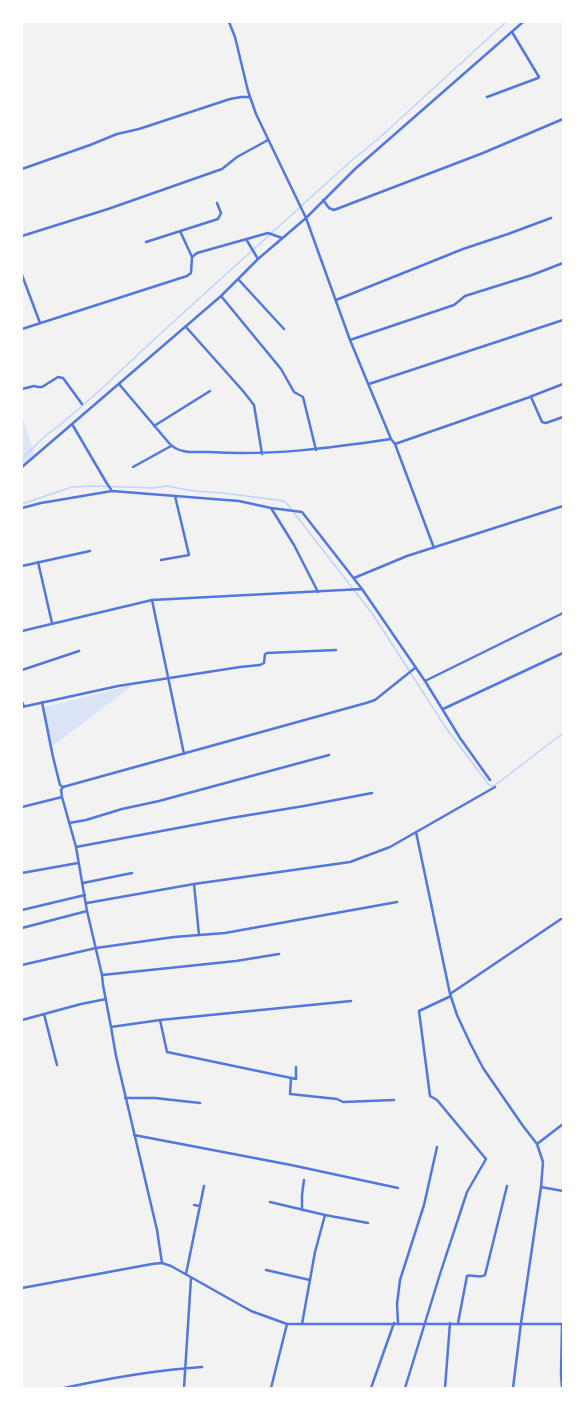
<!DOCTYPE html>
<style>
body{margin:0}
#map{position:relative;width:585px;height:1410px;overflow:hidden;background:#f2f2f2;font-family:"DM Sans",sans-serif}
canvas{display:block}
.frame{position:absolute;inset:0;border:23px solid #fff;pointer-events:none}
</style>
<div id="map">
<canvas width="585" height="1410"></canvas>
<div class="frame"></div>
</div>
<script>
const c = document.querySelector('canvas').getContext('2d');
c.lineJoin = 'round';
function paint(path, color) { c.fillStyle = color; c.fill(path, 'evenodd'); }
function strokePath(path, color, width, dash) { c.strokeStyle = color; c.lineWidth = width; c.lineCap = dash ? 'butt' : 'round'; c.setLineDash(dash || []); c.stroke(path); }
const green = new Path2D(`
 M22 415 35 457 22 468Z
 M133 685 49 749 42 708Z`);
const stream = new Path2D(`
 M22 459 44 437 61 424 97 393 160 334 352 160 378 139 506 22
 M22 504 72 487 94 486 153 488 167 486 194 491 224 493 284 501 288 505 374 616 446 728 489 785 493 786 498 783 563 733`);
const minor = new Path2D(`
 M487 97 538 78 539 77 512 32
 M22 169 90 145 117 134 139 129 230 99 241 97H250
 M323 200 329 208 334 210 483 153 563 119
 M180 231 192 257
 M22 236 108 209 222 169 237 157 268 140
 M246 239 258 259
 M146 242 218 219 221 213 217 203
 M22 275 40 323
 M238 279 284 329
 M221 296 281 369 294 392 303 397 316 450
 M336 300 463 249 508 234 551 218
 M186 327 243 391 254 405 262 454
 M22 329 187 276 191 273 192 257 197 253 268 233 282 238
 M350 340 454 305 465 296 532 275 563 263
 M119 384 169 443C178 454 195 452 209 452 272 456 330 448 391 439L350 340 306 218 256 114 248 91 235 37 229 22
 M369 384 563 320
 M22 389 34 386 38 387H42L58 377 63 378 82 404
 M531 397 542 422 546 423 563 417
 M154 426 210 391
 M391 439 395 444 434 548
 M395 444 527 398 563 384
 M22 467 221 296 258 259 306 218 355 169 523 22
 M133 467 171 446
 M112 491 239 501 271 508 302 512 362 589 425 681 460 738 490 780
 M22 508 41 503 112 491 106 482 72 424
 M271 508 294 545 318 592
 M161 560 189 555 175 496
 M38 562 52 623
 M22 566 90 551
 M354 578 407 556 563 506
 M152 600 184 754
 M22 631 152 600 362 589
 M22 670 79 651
 M425 681 563 613
 M22 702 24 706
 M42 702 53 757 60 785 63 787 61 790 62 797 76 847 87 911 102 975 103 985 111 1027 116 1056 157 1230 162 1263
 M22 707 118 686 240 667 260 665 264 663 265 654 267 653 336 650
 M443 709 563 653
 M63 787 366 703 375 700 415 668
 M22 807 62 797
 M69 823 86 820 122 809 159 801 329 755
 M416 832 450 994 457 1015 470 1043 483 1068 523 1126 537 1144 543 1162 541 1187 521 1323 513 1388
 M76 847 231 818 304 806 372 793
 M22 873 78 863
 M83 883 132 873
 M194 884 199 935
 M87 903 194 884 350 862 390 847 495 787
 M22 910 85 895
 M22 928 87 911
 M22 965 96 948 174 937 225 933 397 902
 M102 975 236 961 279 954
 M450 994 561 919
 M44 1014 57 1065
 M22 1020 81 1004 106 999
 M160 1020 351 1001
 M111 1027 160 1020 167 1052 296 1079V1067
 M291 1078 290 1094 337 1099 343 1102 394 1100
 M125 1098H155L200 1103
 M134 1135 291 1165 398 1188
 M537 1144 563 1124
 M541 1187 563 1191
 M270 1202 325 1215 368 1223
 M194 1205 200 1206
 M302 1210V1195L304 1180
 M266 1270 310 1280
 M186 1274 204 1186
 M22 1288 152 1264 162 1263 171 1266 251 1311 287 1324H563
 M398 1323 397 1304 400 1280 424 1205 437 1147
 M458 1323 467 1276C473 1274 480 1279 485 1275L507 1186
 M302 1324 315 1252 325 1215
 M562 1324 561 1375 562 1388
 M64 1388C110 1378 155 1370 202 1367
 M184 1388 191 1278
 M271 1388 287 1324
 M371 1388 394 1323
 M405 1388 440 1274 467 1192 486 1159 437 1100 430 1096 419 1011 451 996
 M445 1388 450 1323`);
paint(green, '#dbe4f7');
strokePath(stream, '#bfd3fe', 1.5);
strokePath(minor, '#5277de', 2.5);
</script>
